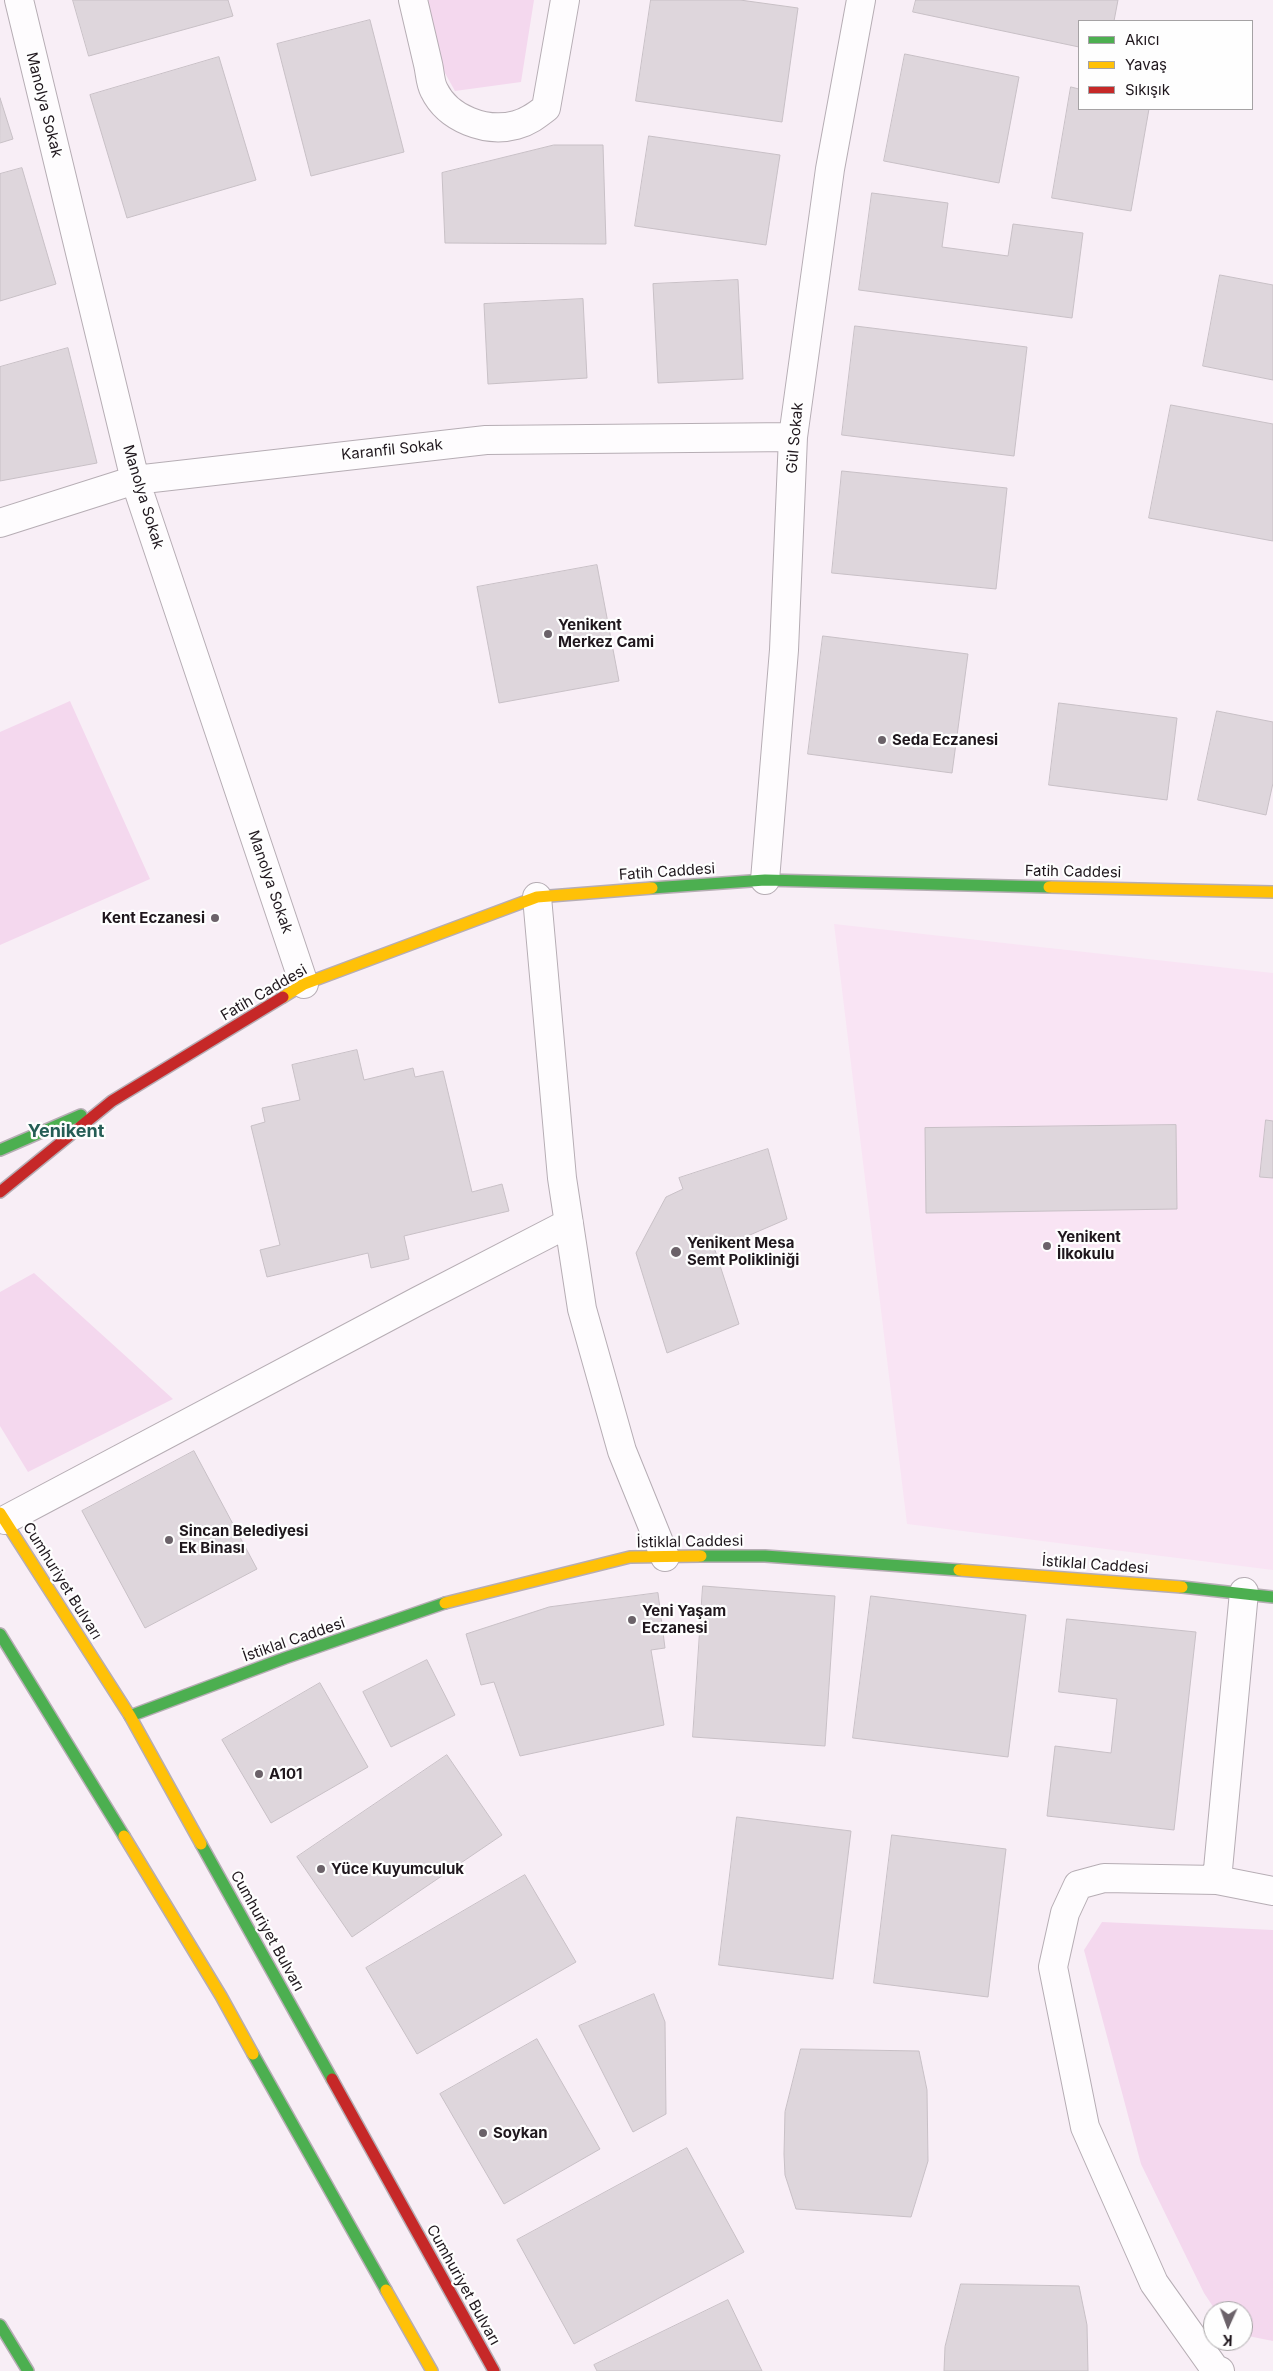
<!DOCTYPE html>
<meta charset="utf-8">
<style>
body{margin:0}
#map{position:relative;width:1273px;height:2371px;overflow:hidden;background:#f8eef6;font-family:Inter,sans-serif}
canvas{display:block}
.legend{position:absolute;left:1078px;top:20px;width:175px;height:90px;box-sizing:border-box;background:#fefefe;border:1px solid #a5a2a4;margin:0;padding:6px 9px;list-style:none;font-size:15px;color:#1f171d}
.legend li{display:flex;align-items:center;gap:10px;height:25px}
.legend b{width:25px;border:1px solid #a5a2a4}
.north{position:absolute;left:1203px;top:2301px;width:50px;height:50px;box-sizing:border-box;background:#fefefe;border:1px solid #a5a2a4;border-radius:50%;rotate:182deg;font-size:14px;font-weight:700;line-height:20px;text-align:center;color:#1f171d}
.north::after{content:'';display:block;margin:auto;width:18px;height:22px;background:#6b6269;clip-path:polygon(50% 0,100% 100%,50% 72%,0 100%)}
</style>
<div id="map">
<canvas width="1273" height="2371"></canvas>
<ul class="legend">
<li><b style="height:6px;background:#4caf50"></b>Akıcı</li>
<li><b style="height:6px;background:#ffc107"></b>Yavaş</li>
<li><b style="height:6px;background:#c62828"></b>Sıkışık</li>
</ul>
<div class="north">K</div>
</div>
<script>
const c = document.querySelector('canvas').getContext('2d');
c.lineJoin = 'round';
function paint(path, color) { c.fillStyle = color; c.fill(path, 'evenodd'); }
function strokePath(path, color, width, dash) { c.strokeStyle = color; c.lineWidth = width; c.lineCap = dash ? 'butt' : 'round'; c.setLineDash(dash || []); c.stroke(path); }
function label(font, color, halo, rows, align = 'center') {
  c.font = font + ' Inter,sans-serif'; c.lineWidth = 4.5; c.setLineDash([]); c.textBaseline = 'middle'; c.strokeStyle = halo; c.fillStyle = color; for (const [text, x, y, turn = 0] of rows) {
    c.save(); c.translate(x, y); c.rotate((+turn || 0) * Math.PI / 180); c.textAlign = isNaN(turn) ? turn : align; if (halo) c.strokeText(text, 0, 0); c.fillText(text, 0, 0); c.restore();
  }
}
const built = new Path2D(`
 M834 924 1273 973V1570L907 1524Z`);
const green = new Path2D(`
 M424 0H534L521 82 455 91 432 50Z
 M70 701 150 879 0 945V732Z
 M34 1273 173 1399 28 1472 0 1426V1292Z
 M1102 1922 1273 1930V2341L1243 2335V2311H1216L1204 2293 1141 2164 1084 1950Z`);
const building = new Path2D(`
 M73 0H228L233 16 89 56Z
 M651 0H740L798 8 782 122 636 101Z
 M916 0H1118L1114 21H1079V47L913 12Z
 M370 20 404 152 311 176 277 44Z
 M905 54 1019 77 999 183 884 161Z
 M219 57 256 180 127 218 90 95Z
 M1071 87 1079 89V109H1149L1131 211 1052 198Z
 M0 98 13 139 0 143Z
 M649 136 780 155 766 245 635 226Z
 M554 145H603L606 244 445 243 442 173Z
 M22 168 56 284 0 301V174Z
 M872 193 948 203 942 247 1008 256 1013 224 1083 233 1072 318 859 290Z
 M1220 275 1273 285V380L1203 366Z
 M738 280 743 379 658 383 653 284Z
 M583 299 587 378 488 384 484 304Z
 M855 326 1027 347 1014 456 842 435Z
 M68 348 97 463 0 481V367Z
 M1171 405 1273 424V541L1149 518Z
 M842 471 1007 488 996 589 832 573Z
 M597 565 619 681 499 703 477 587Z
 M823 636 968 654 952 773 808 754Z
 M1059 703 1177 718 1167 800 1049 785Z
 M1217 711 1273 722V783L1266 815 1198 800Z
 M357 1050 364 1080 413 1068 415 1077 443 1071 472 1192 502 1184 509 1211 404 1236 409 1259 371 1268 368 1253 267 1277 260 1250 280 1245 251 1126 265 1122 262 1108 300 1100 292 1065Z
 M1266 1120 1273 1121V1178L1260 1177Z
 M1176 1125 1177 1209 926 1213 925 1128Z
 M768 1149 787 1219 715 1250 739 1324 667 1353 636 1253 666 1197 683 1189 679 1178Z
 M194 1451 257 1569 145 1628 82 1511Z
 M703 1586 835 1596 825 1746 693 1737Z
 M658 1593 665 1648 651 1650 664 1725 520 1756 494 1682 481 1685 466 1634 549 1607Z
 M871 1596 1026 1615 1008 1757 853 1738Z
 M1067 1619 1196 1632 1174 1830 1047 1816 1055 1746 1111 1753 1117 1699 1059 1692Z
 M427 1660 455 1715 391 1747 363 1692Z
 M320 1683 368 1767 271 1823 222 1740Z
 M447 1755 502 1835 352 1937 297 1857Z
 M737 1817 851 1831 833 1979 719 1965Z
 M892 1835 1006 1849 988 1997 874 1983Z
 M525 1875 576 1962 417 2054 366 1968Z
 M654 1994 665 2022 666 2114 633 2132 579 2026Z
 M537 2039 600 2149 504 2204 440 2094Z
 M801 2049 919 2051 927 2090 928 2161 911 2217 796 2209 785 2175 784 2154 785 2112Z
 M687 2148 744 2252 574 2344 517 2240Z
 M961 2284 1079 2286 1087 2325 1088 2371H944L945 2347Z
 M728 2300 762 2371H597L594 2365Z`);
const street = new Path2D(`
 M19 0 135 480 304 984
 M413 0C418 21 423 43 428 64 430 72 430 83 434 90 448 119 486 133 516 125 528 122 537 115 546 108L565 0
 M0 523 135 480 486 440 793 437
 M765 880 784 650 793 437 830 169 861 0
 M537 897 562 1178 582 1309 622 1451 665 1557
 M5 1520 418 1301 569 1223
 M1217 1880 1273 1891
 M1220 2371 1215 2369 1154 2283 1085 2127 1053 1967 1065 1913 1078 1885 1104 1878 1217 1880 1244 1592`);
const fast = new Path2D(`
 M652 888 765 880 1049 887
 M0 1150 81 1115
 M701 1556H765L959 1570
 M1182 1587 1273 1597
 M0 1634 124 1836
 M130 1716 285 1658 445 1603
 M201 1844 332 2079
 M253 2054 386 2290
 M0 2325 28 2371`);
const slow = new Path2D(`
 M1049 887 1273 892
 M283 997 304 984 537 897 652 888
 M0 1513 130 1716 201 1844
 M959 1570 1182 1587
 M445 1603 630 1557 701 1556
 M124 1836 221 1996 253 2054
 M386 2290 432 2371`);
const jam = new Path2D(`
 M0 1192 112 1101 283 997
 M332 2079 494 2371`);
const markers = [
 [548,634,5,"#6b6269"],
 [882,740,5,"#6b6269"],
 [215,918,5,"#6b6269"],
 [1047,1246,5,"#6b6269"],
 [676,1252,6,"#6b6269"],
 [169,1540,5,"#6b6269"],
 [632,1620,5,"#6b6269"],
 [259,1774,5,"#6b6269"],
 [321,1869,5,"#6b6269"],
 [483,2133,5,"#6b6269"]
];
const streetNames = [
 ["Manolya Sokak",44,105,76],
 ["Gül Sokak",795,438,-85],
 ["Karanfil Sokak",392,450,-6],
 ["Manolya Sokak",143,497,73],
 ["Fatih Caddesi",667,872,-4],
 ["Fatih Caddesi",1073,872,1],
 ["Manolya Sokak",270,882,71],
 ["Fatih Caddesi",264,993,-30],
 ["İstiklal Caddesi",690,1542,-1],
 ["İstiklal Caddesi",1095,1565,4],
 ["Cumhuriyet Bulvarı",62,1581,58],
 ["İstiklal Caddesi",294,1640,-19],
 ["Cumhuriyet Bulvarı",267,1931,61],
 ["Cumhuriyet Bulvarı",463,2285,61]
];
const poiNames = [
 ["Yenikent",558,625],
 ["Merkez Cami",558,642],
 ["Seda Eczanesi",892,740],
 ["Kent Eczanesi",205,918,"right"],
 ["Yenikent",1057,1237],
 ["İlkokulu",1057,1254],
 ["Yenikent Mesa",687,1243],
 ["Semt Polikliniği",687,1260],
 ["Sincan Belediyesi",179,1531],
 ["Ek Binası",179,1548],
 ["Yeni Yaşam",642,1611],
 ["Eczanesi",642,1628],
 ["A101",269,1774],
 ["Yüce Kuyumculuk",331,1869],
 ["Soykan",493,2133]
];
const quarterNames = [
 ["Yenikent",66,1132]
];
paint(built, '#f9e4f4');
paint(green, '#f4d8ee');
paint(building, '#ded6dc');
strokePath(building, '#c8c0c6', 1);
strokePath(street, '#b6adb4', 30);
strokePath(fast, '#b6adb4', 14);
strokePath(slow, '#b6adb4', 14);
strokePath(jam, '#b6adb4', 14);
strokePath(street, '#fefcfe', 28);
strokePath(fast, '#4caf50', 11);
strokePath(slow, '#ffc107', 11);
strokePath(jam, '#c62828', 11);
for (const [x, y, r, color] of markers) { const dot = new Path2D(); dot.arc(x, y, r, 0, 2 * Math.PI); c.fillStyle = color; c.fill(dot); strokePath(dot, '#fefefe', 2); }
label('15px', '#1f171d', '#fefefe', streetNames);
label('bold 15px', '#1f171d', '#fefefe', poiNames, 'left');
label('bold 18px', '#255d55', '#fefefe', quarterNames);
</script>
